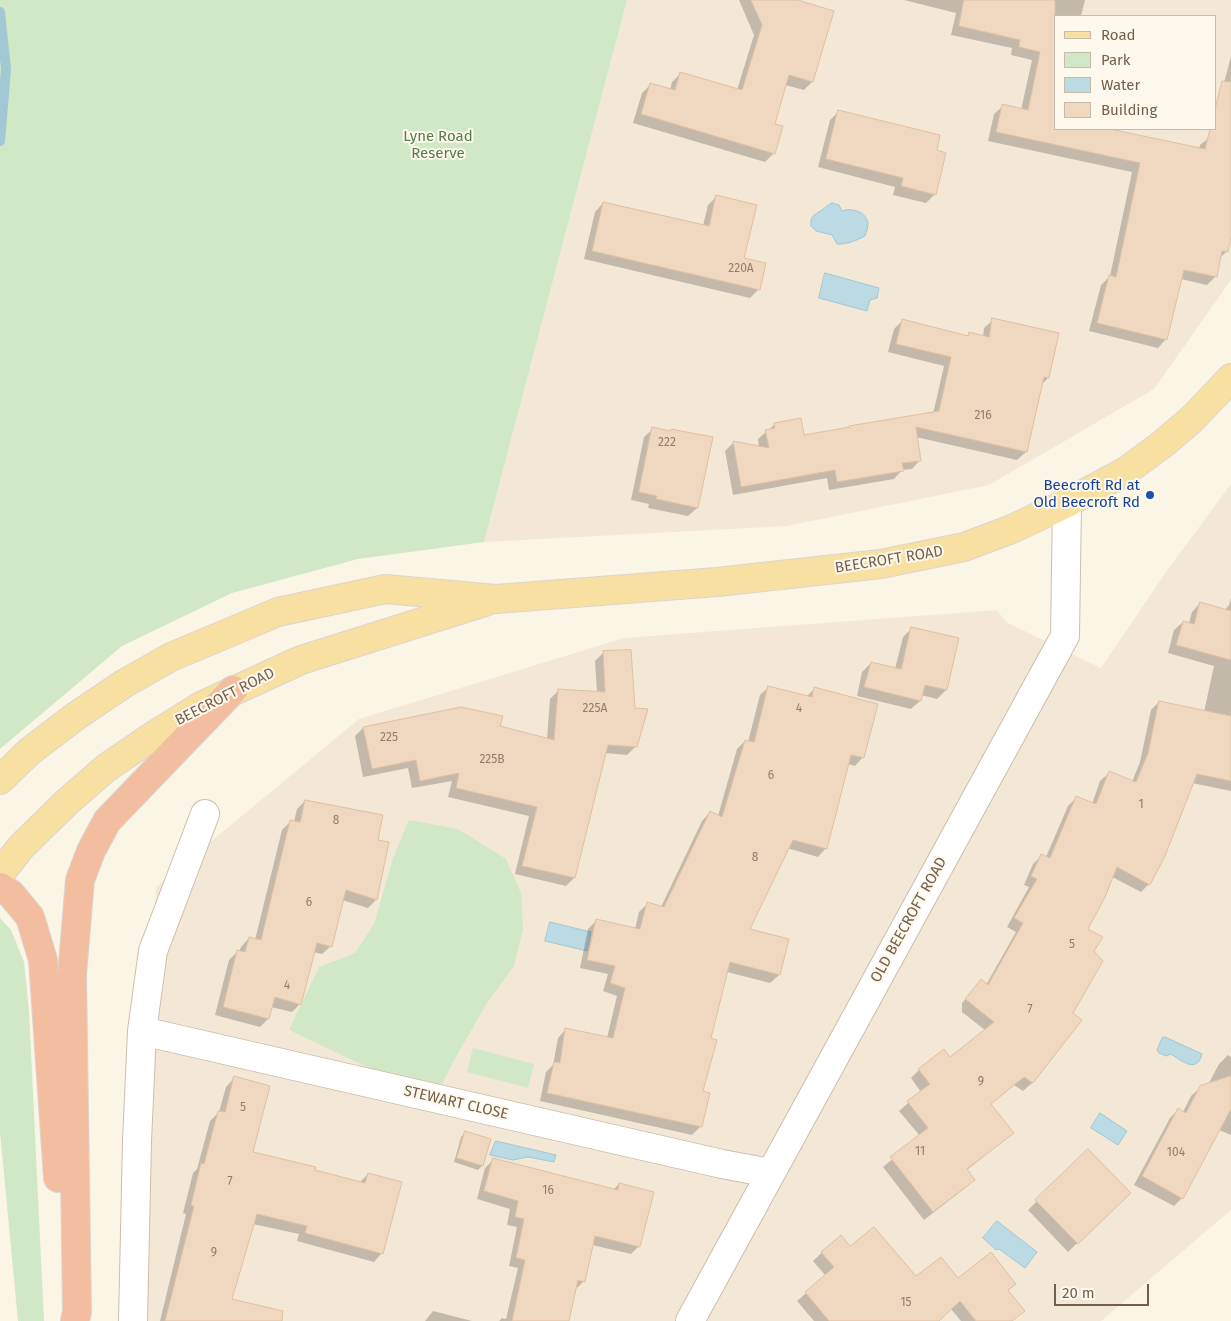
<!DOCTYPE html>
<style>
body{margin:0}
#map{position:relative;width:1231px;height:1321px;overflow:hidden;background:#fbf5e6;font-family:"Fira Sans",sans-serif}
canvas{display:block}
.legend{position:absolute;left:1054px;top:15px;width:162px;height:115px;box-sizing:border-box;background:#fef9ec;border:1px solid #c7bbac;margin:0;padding:6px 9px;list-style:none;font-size:15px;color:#745e4c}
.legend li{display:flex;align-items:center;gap:10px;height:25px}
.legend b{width:25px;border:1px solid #c7bbac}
.scale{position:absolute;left:1054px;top:1284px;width:95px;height:22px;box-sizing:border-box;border:2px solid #745e4c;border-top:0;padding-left:6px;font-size:15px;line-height:18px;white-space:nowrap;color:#745e4c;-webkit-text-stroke:4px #fef9ec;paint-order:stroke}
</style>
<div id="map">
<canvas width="1231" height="1321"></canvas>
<ul class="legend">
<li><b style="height:6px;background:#f7e0a2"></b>Road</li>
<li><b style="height:14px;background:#d0e8c5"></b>Park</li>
<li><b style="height:14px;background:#bbdae4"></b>Water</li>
<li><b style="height:14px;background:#f0d7bf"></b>Building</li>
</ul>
<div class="scale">20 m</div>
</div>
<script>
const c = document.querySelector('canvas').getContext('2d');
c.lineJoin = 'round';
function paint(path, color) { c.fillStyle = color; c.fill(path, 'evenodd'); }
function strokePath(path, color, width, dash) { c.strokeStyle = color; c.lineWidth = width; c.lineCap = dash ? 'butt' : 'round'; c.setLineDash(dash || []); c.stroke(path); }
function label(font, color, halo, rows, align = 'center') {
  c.font = font + ' "Fira Sans",sans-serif'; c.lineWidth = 4; c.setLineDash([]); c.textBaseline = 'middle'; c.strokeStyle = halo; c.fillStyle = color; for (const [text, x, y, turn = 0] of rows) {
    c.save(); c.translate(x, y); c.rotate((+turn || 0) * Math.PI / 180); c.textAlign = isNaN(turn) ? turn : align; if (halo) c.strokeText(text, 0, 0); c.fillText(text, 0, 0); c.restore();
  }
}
const residential = new Path2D(`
 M627 0H1231V280L1154 389 989 485 787 526 484 542ZM1055 16H1215V129H1055Z
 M1231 484V1210L1101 1321H139L156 887 359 719 624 638 997 610 1006 622 1101 668 1166 572Z`);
const green = new Path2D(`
 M0 0H627L484 542 358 559 232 593 122 646 0 749Z
 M409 820 458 829 506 859 521 893 523 929 514 966 485 1006 452 1064 438 1093 373 1070 289 1030 319 967 355 953 374 924 393 858Z
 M0 918 11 930 24 962 29 1011 44 1321H18L0 1132Z
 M473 1048 534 1064 528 1088 467 1072Z`);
const water = new Path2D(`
 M832 203 839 205 842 211C852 207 867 212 868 224 868 228 866 232 865 236 858 240 845 245 837 244L832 235 816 231 811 226C810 216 814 215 822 210 826 207 827 205 832 203Z
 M825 273 879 288 877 298 870 300 867 311 819 298Z
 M550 922 591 932 587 951 545 941Z
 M1165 1037 1202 1054C1197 1074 1182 1061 1171 1054L1166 1056 1159 1053 1157 1050 1162 1038Z
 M1100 1113 1127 1131 1118 1145 1091 1128Z
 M496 1141 556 1155 554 1162 528 1157 513 1160 490 1155Z
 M997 1221 1037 1252 1025 1268 999 1249 996 1250 983 1238Z`);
const shadow = new Path2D(`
 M739 0H793L833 12 812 82 804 90 785 85 773 124 774 153 765 162 633 123 642 93 651 84 670 90 672 82 681 73 737 90 754 35Z
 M904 0H1085L1081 16H1055V129H1117V131L1199 149 1200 145 1210 137 1212 129H1215V118L1231 56V231L1226 252 1219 259 1216 276 1207 285 1181 279 1166 339 1158 348 1089 331 1101 285 1110 276 1132 172 988 141 994 114 1003 106 1021 110 1032 60 1011 55 1012 48 951 35 956 13Z
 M839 111 935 151V194L926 203 893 195 895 187 818 167 830 120Z
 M717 196 743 259 765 264 758 290 750 298 584 259 595 212 603 203 703 226 708 205Z
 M993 320 1048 378 1041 385 1026 452 1017 460 916 437 920 460 912 469 902 470 894 479 829 490 827 478 733 495 725 451 733 443 759 448 758 439 775 424 803 436 848 428 850 427 933 414 944 366 888 352 894 329 902 321 966 336 969 334 983 337 984 328Z
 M653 429 697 508 688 516 648 508 649 504 631 500 644 437Z
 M1231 598V791L1192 783 1149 884 1141 892 1112 877 1087 929 1093 951 1071 1013 1080 1020 1032 1083 1023 1091 1014 1085 990 1104 1012 1133 967 1170 973 1179 965 1188 924 1220 883 1167 920 1136 899 1111 921 1092 911 1078 919 1070 950 1059 985 1030 962 1012V1003L981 981 986 985 1016 932 1007 927 1029 887 1024 885 1033 864 1042 855 1046 857 1068 806 1076 798 1092 804 1100 781 1109 773 1132 782 1140 762 1151 710 1159 702 1204 712 1214 666 1168 653 1174 630 1183 622 1189 623 1192 612 1200 603 1225 610 1229 605Z
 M912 628 958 639 946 690 937 699 921 695 920 701 911 709 857 696 862 672 871 663 895 669 903 637Z
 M604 652 636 746 627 755 605 753 574 878 566 886 515 874 529 816 448 797 452 781 412 788 408 768 363 777 355 736 363 728 499 727 547 739 550 699 558 691 597 692 595 661Z
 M769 687 806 697 815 688 863 757 855 766 848 764 826 848 818 857 787 848 748 930 787 940 779 975 770 983 727 972 710 1039 701 1092V1126L692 1135 540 1101 546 1072 553 1065 558 1038 566 1029 607 1038 617 996 603 991 608 974 580 968 588 929 597 920 635 929 639 912 648 903 661 907 702 821 710 812 718 816 737 749 745 741 748 742 760 695Z
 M305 801 376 841 387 843 376 900 368 908 342 900 331 946 322 954 313 952 300 1004 292 1012 271 1007 268 1019 260 1027 215 1015 229 960 238 951 239 952 241 947 249 938 255 940 282 830 290 822H294L297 809Z
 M1228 1055 1231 1057V1135L1219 1130 1182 1198 1174 1206 1134 1185 1170 1118 1178 1110 1183 1112 1191 1096 1201 1087 1208 1085 1219 1064Z
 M234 1078 252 1152 359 1183 368 1174 382 1253 374 1262 297 1241 299 1234 253 1224 230 1300 283 1312 281 1321H160L186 1214 183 1213 193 1173 197 1169 210 1121 219 1112 226 1087Z
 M465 1133 482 1166 478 1170 454 1162 461 1137Z
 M1088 1151 1129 1193 1068 1252 1028 1210Z
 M493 1160 613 1190 619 1184 639 1246 631 1254 592 1245 584 1281 576 1289 567 1321H499L502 1318 506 1319 518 1268 509 1266 517 1227 507 1225 510 1209 477 1199 485 1168Z
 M840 1236 850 1248 916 1278 1015 1284 1007 1291 1023 1311 1012 1321H961L951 1309 938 1321H814L797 1301 826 1276 813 1261Z
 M433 1311 472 1321H425Z`);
const stream = new Path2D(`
 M0 12 6 69 0 141`);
const building = new Path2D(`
 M751 0H798L834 11 813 82 789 75 775 124 783 126 775 154 641 114 650 83 675 90 680 72 742 90 762 25Z
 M964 0H1055V129H1110L1205 149 1210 129H1215V109L1222 81 1231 82V237L1228 252 1222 251 1217 277 1184 270 1167 340 1097 323 1109 275 1116 277 1140 163 996 132 1002 104 1028 110 1040 52 1019 47 1020 40 959 26Z
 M838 110 940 135 937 150 946 153 936 195 901 186 903 178 826 159Z
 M716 195 757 205 744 258 766 263 760 290 592 251 603 202 709 226Z
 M992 318 1059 333 1049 378 1044 377 1027 452 916 427 921 461 902 463 904 471 837 482 835 470 741 487 733 441 769 448 765 430 775 428 774 423 801 418 804 435 850 427 849 426 939 411 951 357 896 344 902 319 968 336 969 332 989 337Z
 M652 427 670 431 671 429 713 437 698 508 656 499 657 496 639 492Z
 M1200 602 1231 611V660L1176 645 1183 621 1194 624Z
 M911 627 959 638 947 690 925 685 921 701 864 687 871 662 901 669Z
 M631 650 635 708 648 709 637 747 608 745 575 878 522 866 537 807 456 788 459 773 420 781 416 760 372 769 363 727 461 707 503 716 500 726 554 740 558 689 605 692 603 651Z
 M768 686 812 697 814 687 878 704 864 758 851 755 827 849 793 840 750 929 789 939 780 975 730 962 711 1038 717 1040 703 1091 710 1093 702 1127 547 1093 554 1062 560 1063 565 1028 613 1038 625 988 610 983 615 966 587 960 596 919 640 929 647 902 664 907 710 811 722 817 745 740 754 742Z
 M1159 701 1231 716V781L1197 774 1165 856 1150 885 1117 867 1105 897 1088 929 1103 937 1094 951 1103 961 1073 1013 1082 1020 1033 1083 1024 1077 991 1104 1014 1133 967 1169 975 1180 933 1212 890 1157 928 1128 907 1101 930 1084 918 1069 944 1049 950 1057 994 1022 965 999 981 979 988 985 1023 923 1014 918 1037 879 1031 876 1041 854 1050 858 1076 796 1096 804 1109 771 1136 782 1148 753Z
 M305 800 383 815 378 840 389 842 377 900 346 890 332 947 317 943 301 1005 275 997 269 1019 223 1007 237 950 245 952 249 937 261 940 290 820 300 822Z
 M234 1076 270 1086 253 1152 316 1167 315 1170 365 1183 368 1173 402 1182 383 1254 305 1233 307 1226 257 1214 232 1299 283 1311 282 1321H165L194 1206 191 1205 201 1163 204 1164 218 1111 225 1112Z
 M1231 1076V1109L1183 1199 1142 1176 1178 1108 1186 1113 1200 1086Z
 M465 1131 491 1139 483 1166 457 1158Z
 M1088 1149 1131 1193 1078 1244 1035 1200Z
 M493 1158 618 1190 619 1183 654 1192 640 1247 595 1236 585 1282 578 1280 569 1321H512L525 1260 516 1258 524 1219 515 1217 518 1201 484 1191Z
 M874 1227 916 1276 941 1257 958 1278 991 1252 1016 1284 1008 1290 1025 1311 1012 1321H976L960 1301 939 1321H829L805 1292 834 1267 821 1252 841 1235 850 1246Z`);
const street = new Path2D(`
 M142 1031 722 1164 770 1173
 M133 1321 137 1141 142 1031 153 951 205 814
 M690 1321 1065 636 1067 503`);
const primary = new Path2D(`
 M0 780 30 751 76 716 125 683 171 657 278 612 385 589 496 599 717 582 881 564 964 547 1012 529 1067 503 1126 471 1164 443 1192 419 1231 378
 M0 874 21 847 67 802 106 768 156 734 201 706 301 660 485 602`);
const highway = new Path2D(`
 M0 887 11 894 30 917 43 960 58 1178
 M75 1321 77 1311 72 975 80 880 91 851 107 821 233 690`);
const markers = [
 [1150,495,5,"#1a4fb4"]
];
const numberNames = [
 ["220A",741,269],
 ["216",983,416],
 ["222",667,443],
 ["225A",595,709],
 ["4",799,709],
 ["225",389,738],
 ["225B",492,760],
 ["6",771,776],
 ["1",1141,805],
 ["8",336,821],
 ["8",755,858],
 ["6",309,903],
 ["5",1072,945],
 ["4",287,986],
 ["7",1030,1010],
 ["9",981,1082],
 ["5",243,1108],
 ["11",920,1152],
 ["104",1176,1153],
 ["7",230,1182],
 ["16",548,1191],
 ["9",214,1253],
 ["15",906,1303]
];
const parkNames = [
 ["Lyne Road",438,137],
 ["Reserve",438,154]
];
const transitNames = [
 ["Beecroft Rd at",1140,486],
 ["Old Beecroft Rd",1140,503]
];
const streetNames = [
 ["BEECROFT ROAD",889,560,-9],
 ["BEECROFT ROAD",225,697,-27],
 ["OLD BEECROFT ROAD",909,920,-61],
 ["STEWART CLOSE",456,1103,13]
];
paint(residential, '#f3e8d5');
paint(green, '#d0e8c5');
paint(water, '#bbdae4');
strokePath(water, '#a2c8d5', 1);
paint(shadow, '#0003');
strokePath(stream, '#a2c8d5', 10);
paint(building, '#f0d7bf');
strokePath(building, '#e1c0a0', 1);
strokePath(street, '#cdbead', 30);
strokePath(primary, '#dbd5d0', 30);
strokePath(highway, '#dbd5d0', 30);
strokePath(street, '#fff', 28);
strokePath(primary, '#f7e0a2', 28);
strokePath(highway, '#f3bea0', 28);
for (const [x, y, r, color] of markers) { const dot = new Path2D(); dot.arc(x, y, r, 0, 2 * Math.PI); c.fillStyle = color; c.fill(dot); strokePath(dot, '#fef9ec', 2); }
label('12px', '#937c69', null, numberNames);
label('15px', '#527e47', '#fef9ec', parkNames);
label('15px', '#164399', '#fef9ec', transitNames, 'right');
label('15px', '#745e4c', '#fef9ec', streetNames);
</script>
